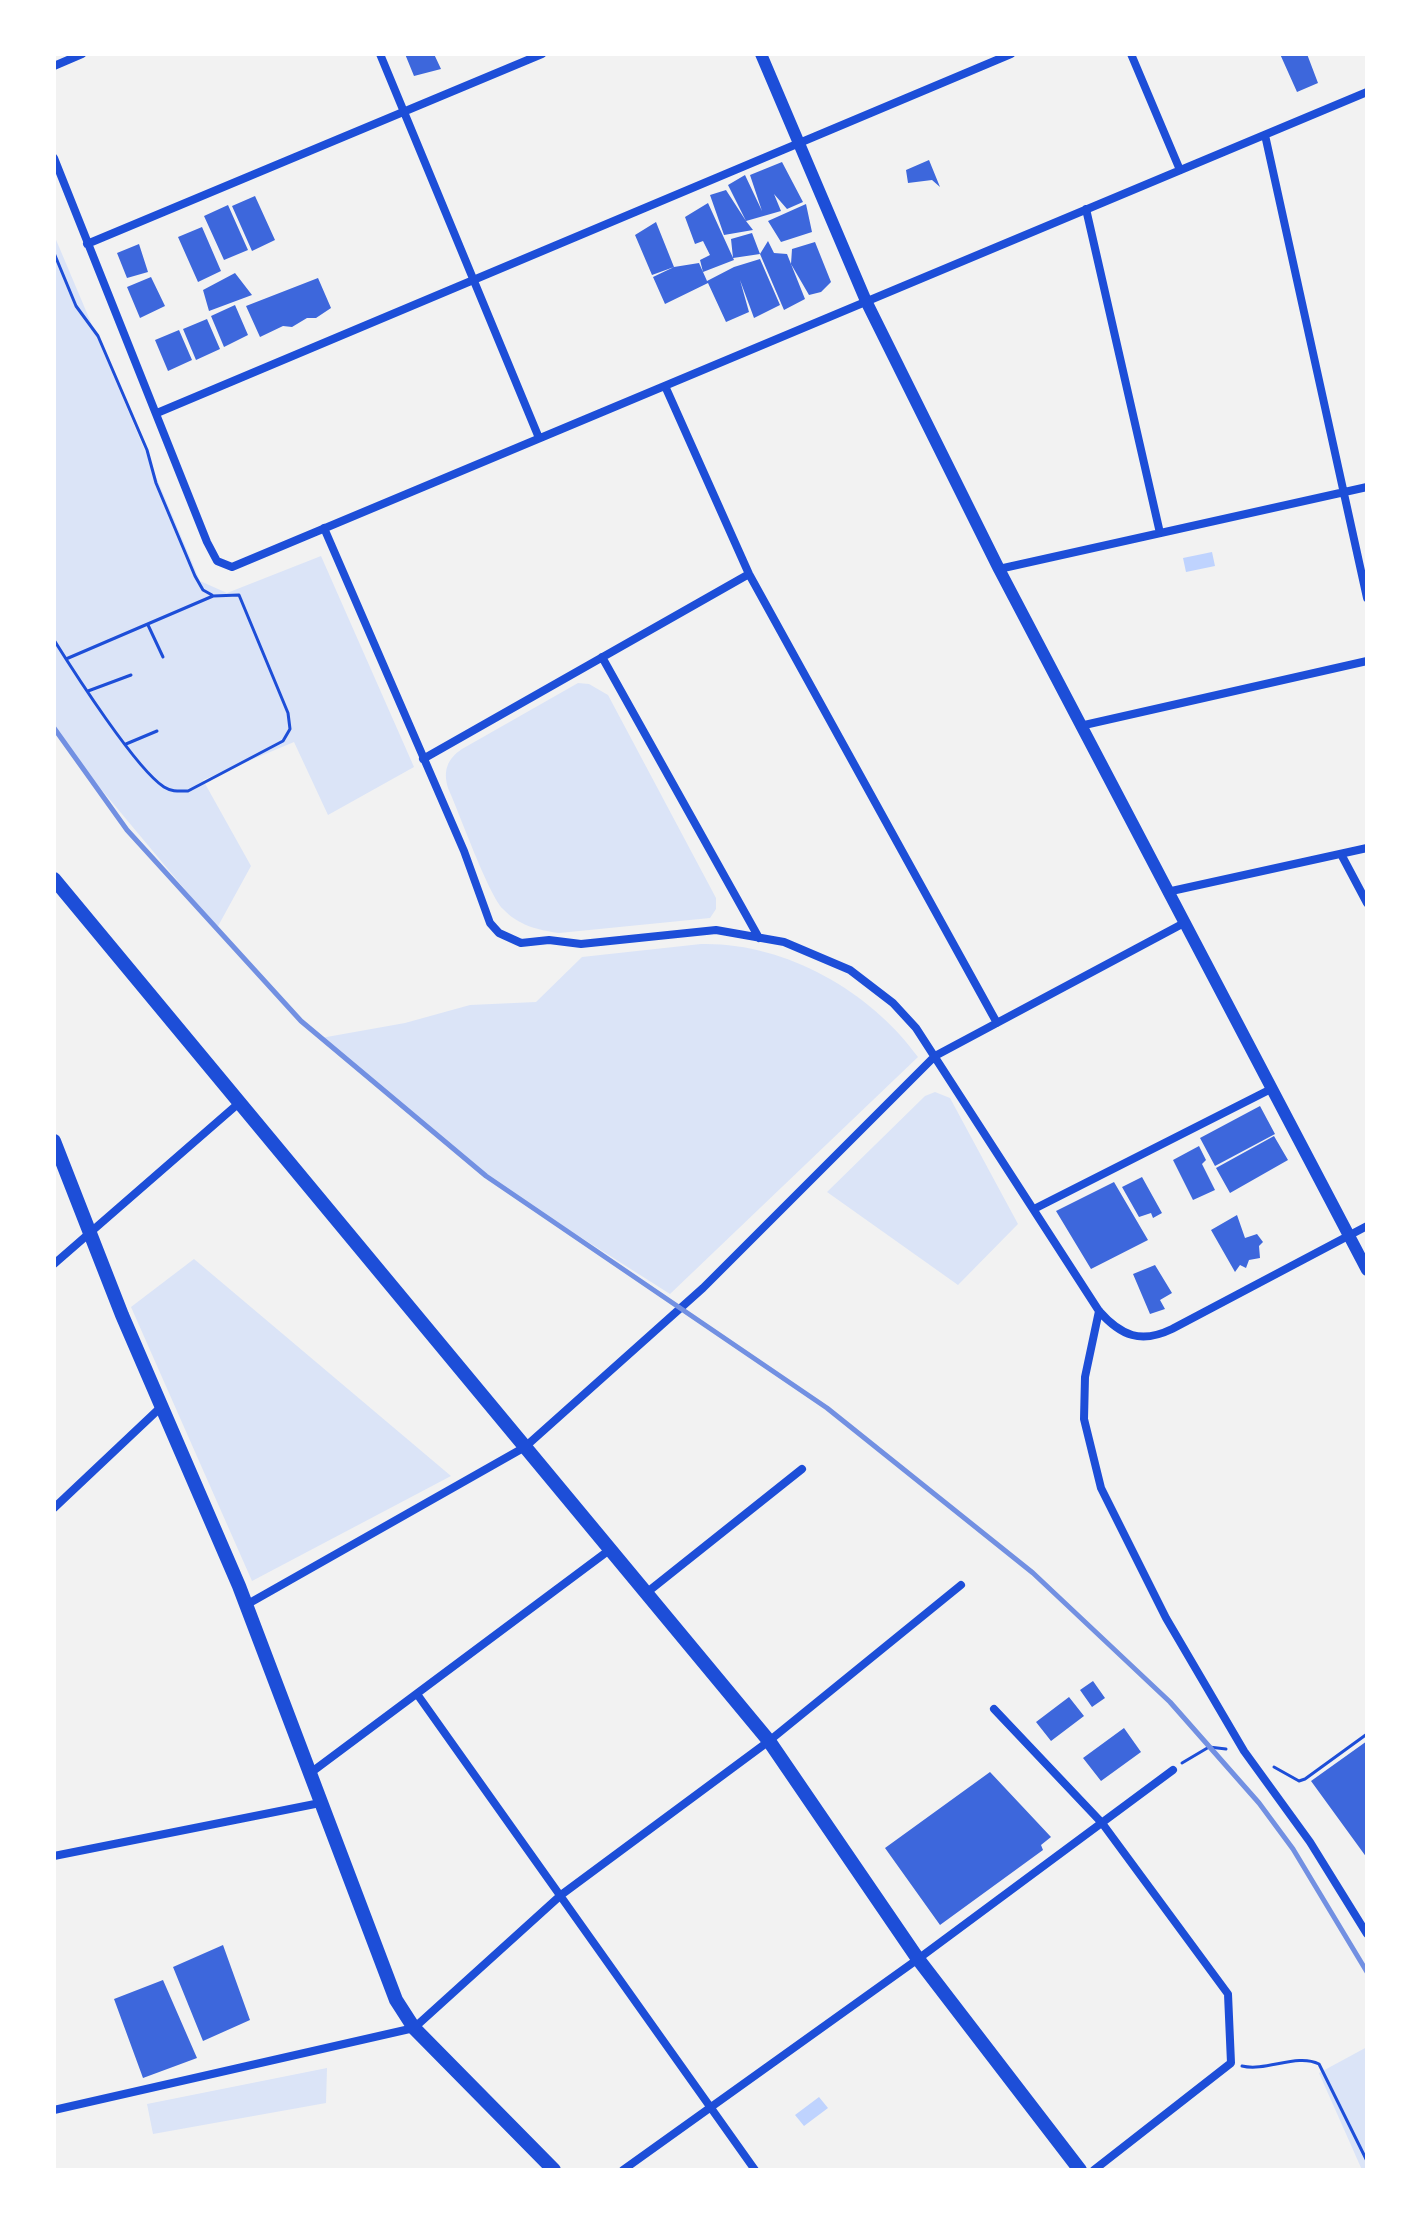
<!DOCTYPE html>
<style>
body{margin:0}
#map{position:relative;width:1421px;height:2224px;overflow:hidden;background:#f2f2f2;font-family:Lato,sans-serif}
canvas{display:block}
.frame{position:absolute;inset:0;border:56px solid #fff;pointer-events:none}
</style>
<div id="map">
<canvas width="1421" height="2224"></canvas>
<div class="frame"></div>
</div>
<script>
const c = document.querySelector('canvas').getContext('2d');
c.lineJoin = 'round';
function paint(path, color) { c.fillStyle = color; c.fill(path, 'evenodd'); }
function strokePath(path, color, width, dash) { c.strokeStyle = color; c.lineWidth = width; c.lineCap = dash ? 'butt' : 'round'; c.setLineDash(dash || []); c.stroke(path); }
const green = new Path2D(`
 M54 235 200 581 227 593 321 556 414 767 328 815 294 742 203 780 251 866 217 928 76 759 54 725Z
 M578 683 589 684 608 695 716 898V909L710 918 559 933C537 930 518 925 503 909 488 894 459 812 448 788 443 771 447 759 462 749Z
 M701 944C783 942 870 990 918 1057L670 1294 489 1179 321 1038 405 1023 470 1005 536 1002 582 957Z
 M935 1092 950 1098 1018 1224 958 1285 827 1192 925 1096Z
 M194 1259 451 1476 252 1581 131 1307Z
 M1367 2047V2170H1362L1319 2073Z
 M327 2068 326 2103 153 2134 147 2104Z`);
const water = new Path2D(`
 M1212 552 1215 566 1186 572 1183 558Z
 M819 2097 828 2108 804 2126 795 2115Z`);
const building = new Path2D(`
 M405 54H434L441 69 414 76Z
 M1280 54H1307L1318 83 1297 92Z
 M929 160 940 187 932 180 908 183 906 170Z
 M782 162 803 202 787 209 774 194 781 211 746 221 753 230 724 235 710 195 726 190 746 221 728 185 745 175 762 211 750 175Z
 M255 196 275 240 252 251 232 206Z
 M708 203 734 260 703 272 707 281 734 267 760 259 780 305 754 318 740 280 749 312 726 322 708 283 665 304 653 277 674 267 699 263 703 272 700 260 710 255 703 241 695 244 685 217Z
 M806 204 812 232 781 242 768 221Z
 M228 205 248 250 224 260 204 216Z
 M656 222 674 267 652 275 635 235Z
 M202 227 221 271 198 282 178 237Z
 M752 233 760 254 768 241 774 253 787 254 805 299 784 310 760 254 733 258 731 239Z
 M815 242 831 282 821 292 809 295 791 264 792 249Z
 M139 244 148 272 127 278 117 253Z
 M235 273 252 295 209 311 203 290Z
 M151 277 165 306 140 318 127 287Z
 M318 278 331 308 316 318H307L292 327 283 326 260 337 246 306Z
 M235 305 248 335 224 347 211 316Z
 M207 319 220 349 196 360 183 329Z
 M179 330 192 360 168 371 155 340Z
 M1260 1106 1275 1134 1215 1166 1200 1138Z
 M1274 1136 1288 1160 1230 1193 1216 1168Z
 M1199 1146 1206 1160 1202 1164 1215 1190 1193 1200 1173 1160Z
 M1142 1177 1162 1213 1153 1218 1151 1213 1139 1217 1122 1187Z
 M1114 1182 1148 1240 1091 1269 1056 1211Z
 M1237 1215 1245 1238 1257 1234 1263 1242 1259 1246 1260 1258 1249 1260 1246 1268 1240 1265 1235 1272 1211 1230Z
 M1155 1265 1172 1293 1160 1300 1165 1309 1150 1314 1133 1274Z
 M1093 1681 1105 1698 1092 1707 1080 1690Z
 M1069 1697 1084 1716 1051 1741 1036 1722Z
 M1124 1728 1141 1752 1101 1781 1083 1758Z
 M1367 1741V1858L1311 1781Z
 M990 1772 1051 1837 1041 1845 1043 1850 940 1925 885 1848Z
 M223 1945 250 2020 203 2041 173 1967Z
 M163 1980 197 2058 143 2078 114 1999Z`);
const path = new Path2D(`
 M54 253 76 306 98 336 147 450 156 483 195 576 203 590 212 595
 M148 625 163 657
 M54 640C74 672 136 769 164 787 172 792 179 791 188 791L283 741 290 729 288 713 239 595 213 596 66 659
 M88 691 131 675
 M126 744 157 731
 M1182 1763 1209 1747 1226 1749
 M1274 1767 1299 1781 1305 1779 1367 1734
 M1242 2066C1266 2072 1297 2053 1319 2064L1367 2161`);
const minor = new Path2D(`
 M380 54 539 438
 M1131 54 1180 170
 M54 66 82 54
 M1265 135 1367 598
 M54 158 207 542 217 561 232 567 1367 92
 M1086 209 1160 533
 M87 244 542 54
 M665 386 749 574 997 1023
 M157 413 1011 54
 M324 528 464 851 490 923 499 933 521 943 549 940 581 944 716 930 784 942 850 970 893 1003 916 1028 1099 1311C1121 1336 1141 1344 1172 1329L1367 1226
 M999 569 1367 487
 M602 657 759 938
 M1080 726 1367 661
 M423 759 749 574
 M1342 856 1367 903
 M1167 892 1367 848
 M1034 1209 1271 1089
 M54 1264 239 1103
 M1099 1311 1085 1377 1084 1419 1101 1488 1166 1618 1244 1751 1310 1842 1367 1934
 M54 1508 161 1407
 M645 1594 802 1469
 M246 1605 525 1447 703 1288 935 1056 1184 923
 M417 1694 755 2170
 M994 1709 1102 1823 1228 1994 1231 2063 1094 2170
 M309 1774 608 1551
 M54 1856 320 1803
 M54 2110 414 2028 561 1895 769 1741 961 1585
 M623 2170 918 1959 1173 1770`);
const tertiary = new Path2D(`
 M761 54 866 301 999 569 1367 1270`);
const secondary = new Path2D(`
 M54 879 769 1741 918 1959 1080 2170
 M54 1141 122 1315 239 1586 396 2000 414 2028 554 2170`);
const rail = new Path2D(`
 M54 728 127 830 301 1021 486 1176 827 1408 1033 1573 1170 1702 1259 1803 1293 1849 1367 1972`);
paint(green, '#dbe4f7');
paint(water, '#bfd3fe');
paint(building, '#3d67dc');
strokePath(path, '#1d4ed8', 3);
strokePath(minor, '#1d4ed8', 8);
strokePath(tertiary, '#1d4ed8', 12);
strokePath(secondary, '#1d4ed8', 14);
strokePath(rail, '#7290e2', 5);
</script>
